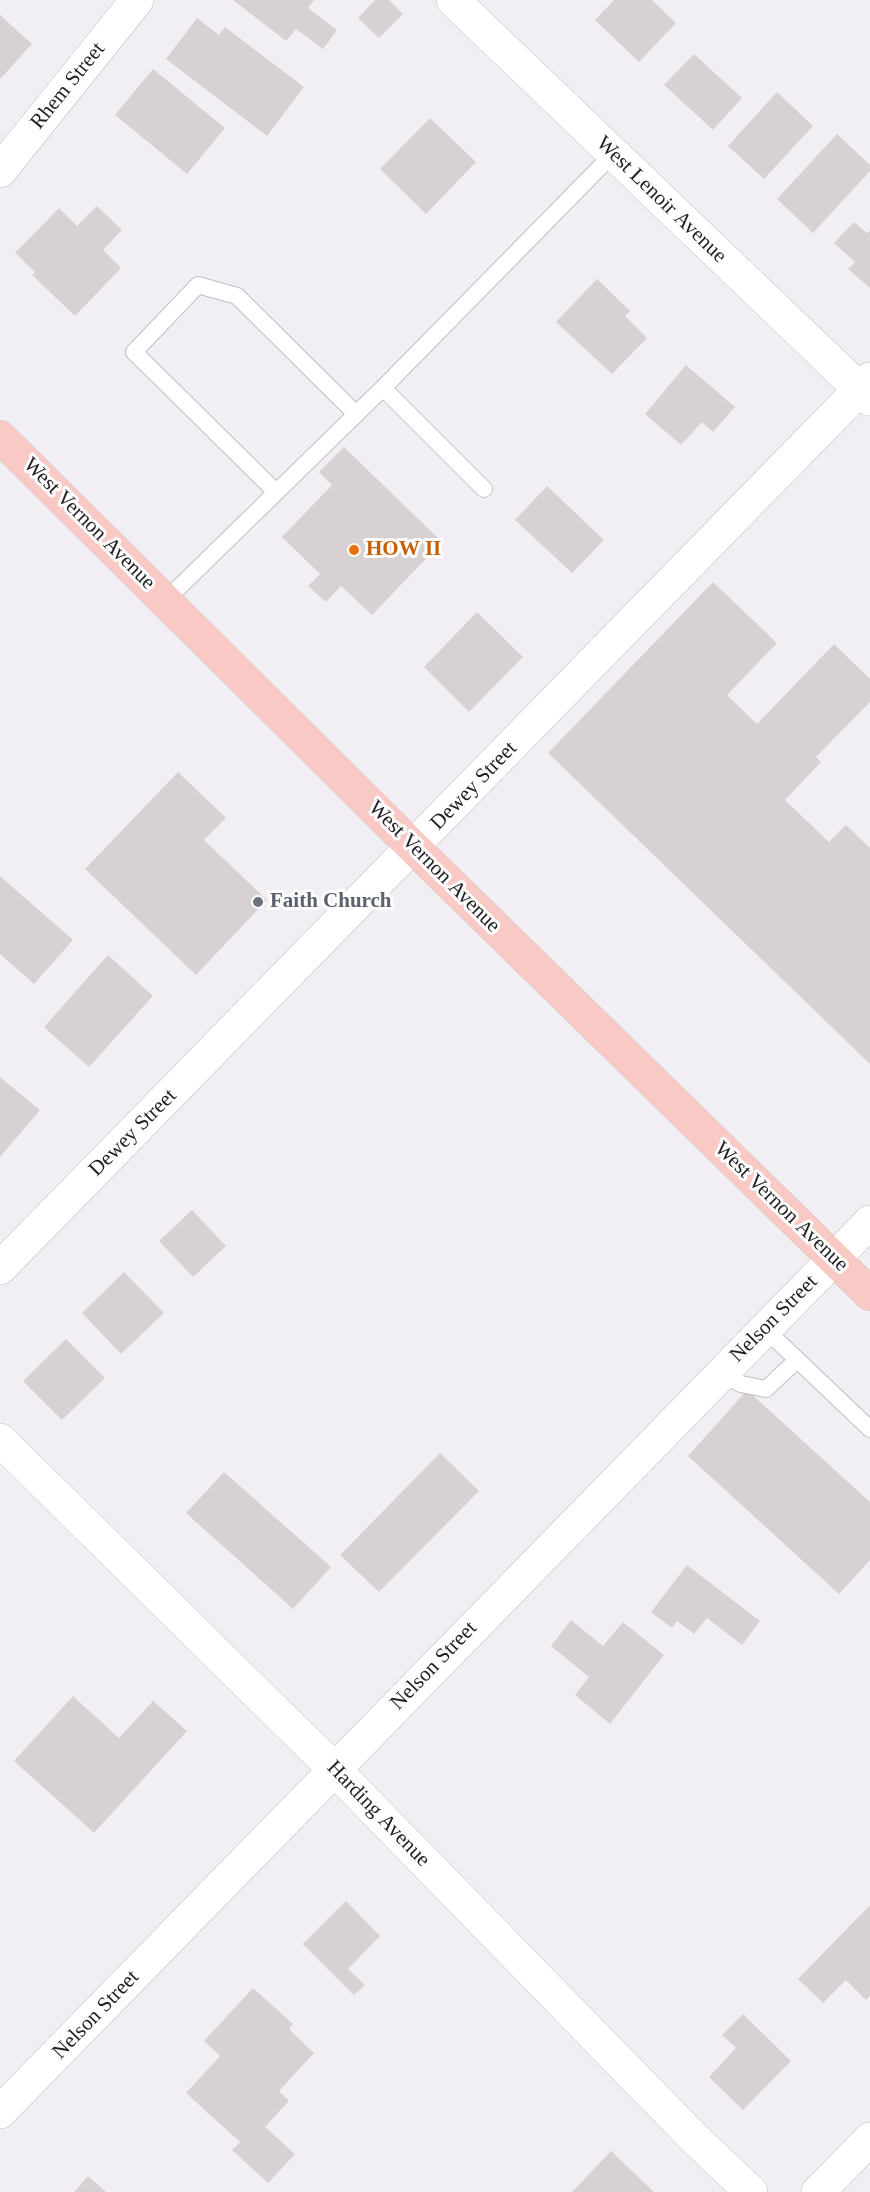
<!DOCTYPE html>
<style>
body{margin:0}
canvas{display:block;background:#f2eff4}
</style>
<canvas width="870" height="2192"></canvas>
<script>
const c = document.querySelector('canvas').getContext('2d');
c.lineJoin = 'round';
function paint(path, color) { c.fillStyle = color; c.fill(path, 'evenodd'); }
function strokePath(path, color, width, dash) { c.strokeStyle = color; c.lineWidth = width; c.lineCap = dash ? 'butt' : 'round'; c.setLineDash(dash || []); c.stroke(path); }
function label(font, color, halo, rows, align = 'center') {
  c.font = font + ' "Times New Roman",serif'; c.lineWidth = 6; c.setLineDash([]); c.textBaseline = 'middle'; c.strokeStyle = halo; c.fillStyle = color; for (const [text, x, y, turn = 0] of rows) {
    c.save(); c.translate(x, y); c.rotate((+turn || 0) * Math.PI / 180); c.textAlign = isNaN(turn) ? turn : align; if (halo) c.strokeText(text, 0, 0); c.fillText(text, 0, 0); c.restore();
  }
}
const building = new Path2D(`
 M233 0H314L308 8 337 30 323 49 296 29 286 41Z
 M375 0H389L403 14 379 38 358 18Z
 M614 0H652L676 23 639 62 595 20Z
 M0 15 32 44 0 79Z
 M197 18 219 35 225 27 304 87 267 136 166 59Z
 M694 54 742 98 713 130 664 85Z
 M153 69 225 128 187 174 115 115Z
 M777 92 813 126 764 179 728 146Z
 M430 118 476 162 426 214 380 169Z
 M837 134 870 165V171L813 233 777 199Z
 M97 206 122 230 103 250 121 268 75 316 32 275 35 272 15 253 59 208 77 226Z
 M854 222 867 233 870 230V288L848 269 855 262 834 243Z
 M597 279 630 311 625 316 647 338 612 374 556 322Z
 M686 365 735 407 713 432 702 422 681 445 645 414Z
 M344 447 442 542 372 615 341 586 326 602 308 586 320 574 282 537 332 485 319 472Z
 M547 486 604 540 572 573 515 520Z
 M713 582 777 643 727 695 757 724 834 644 870 679V702L816 757 821 762 785 800 829 842 846 825 870 848V1064L548 753Z
 M477 612 523 657 469 712 424 667Z
 M178 772 226 818 204 840 267 900 196 975 85 869Z
 M0 876 73 940 34 984 0 954Z
 M108 955 153 996 89 1067 44 1027Z
 M0 1077 40 1110 0 1157Z
 M192 1210 226 1246 193 1277 159 1241Z
 M124 1272 164 1313 121 1354 82 1313Z
 M66 1339 105 1378 62 1420 23 1381Z
 M747 1390 870 1502V1560L839 1594 688 1456Z
 M440 1453 479 1491 379 1592 340 1555Z
 M224 1472 331 1567 293 1609 186 1513Z
 M687 1565 760 1621 742 1645 707 1618 694 1634 677 1621 672 1628 651 1612Z
 M571 1620 603 1646 623 1622 664 1655 610 1724 575 1695 589 1677 551 1646Z
 M73 1696 119 1738 153 1701 187 1731 94 1833 14 1761Z
 M346 1901 380 1936 348 1969 365 1985 354 1995 303 1944Z
 M870 1905V1996L866 2000 846 1980 823 2003 798 1979Z
 M253 1988 293 2024 289 2029 314 2053 279 2091 289 2101 265 2127 295 2154 268 2183 232 2150 240 2142 186 2093 220 2056 204 2041Z
 M743 2014 791 2061 743 2110 709 2077 736 2048 722 2035Z
 M611 2151 654 2192H572Z
 M88 2176 106 2192H74Z`);
const service = new Path2D(`
 M383 388 484 489
 M275 491 134 352 198 285 237 296 355 413
 M166 600 383 388 613 154
 M765 1329 870 1429
 M722 1373 741 1384 766 1389 797 1360`);
const minor = new Path2D(`
 M453 0 870 399
 M0 171 137 0
 M0 1268 870 379
 M0 1440 333 1768 694 2138 751 2192
 M0 2112 870 1222
 M818 2192 870 2139`);
const primary = new Path2D(`
 M0 437 414 848 870 1294`);
const markers = [
 [354,550,6,"#e8710a"],
 [258,902,6,"#6b7280"]
];
const streetNames = [
 ["Rhem Street",68,86,-51],
 ["West Lenoir Avenue",661,200,44],
 ["West Vernon Avenue",89,524,45],
 ["Dewey Street",474,786,-46],
 ["West Vernon Avenue",434,867,45],
 ["Dewey Street",133,1133,-45],
 ["West Vernon Avenue",781,1207,44],
 ["Nelson Street",774,1319,-45],
 ["Nelson Street",434,1666,-46],
 ["Harding Avenue",378,1814,46],
 ["Nelson Street",96,2015,-46]
];
const foodNames = [
 ["HOW II",366,550]
];
const worshipNames = [
 ["Faith Church",270,902]
];
paint(building, '#d8d1d3');
strokePath(service, '#c2bfc4', 18);
strokePath(minor, '#c2bfc4', 34);
strokePath(primary, '#cecece', 34);
strokePath(service, '#fff', 16);
strokePath(minor, '#fff', 33);
strokePath(primary, '#f8c9c5', 33);
for (const [x, y, r, color] of markers) { const dot = new Path2D(); dot.arc(x, y, r, 0, 2 * Math.PI); c.fillStyle = color; c.fill(dot); strokePath(dot, '#fefdfe', 2); }
label('21px', '#1f1e20', '#fefdfe', streetNames);
label('bold 21px', '#c56008', '#fefdfe', foodNames, 'left');
label('bold 21px', '#5b616d', '#fefdfe', worshipNames, 'left');
</script>
